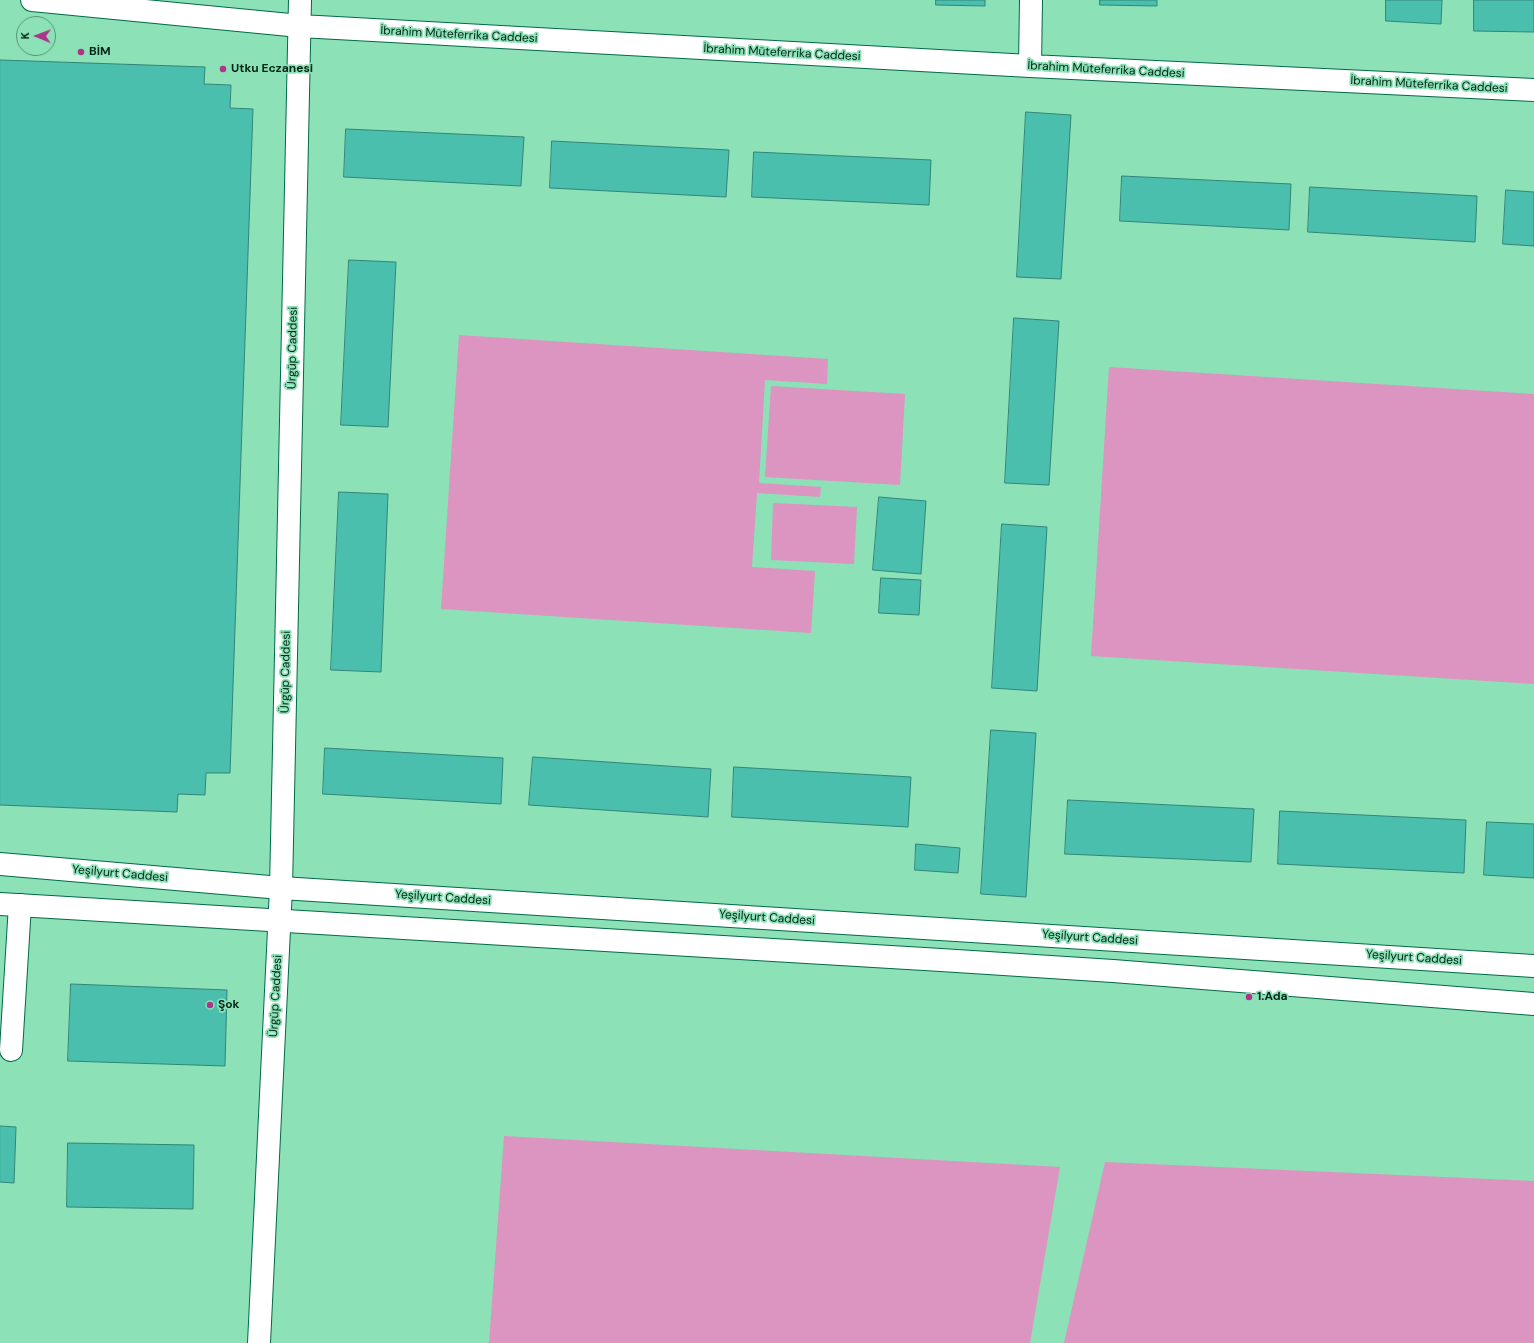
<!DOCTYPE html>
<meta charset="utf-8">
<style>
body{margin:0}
#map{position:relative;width:1534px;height:1343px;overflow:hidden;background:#8ce1b7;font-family:"DM Sans",sans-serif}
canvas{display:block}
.north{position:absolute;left:16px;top:16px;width:40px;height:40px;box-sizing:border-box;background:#8ce1b7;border:1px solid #549677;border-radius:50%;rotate:271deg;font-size:11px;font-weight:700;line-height:16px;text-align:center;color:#012617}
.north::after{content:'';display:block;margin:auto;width:14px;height:18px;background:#ac3489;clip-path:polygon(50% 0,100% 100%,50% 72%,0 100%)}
</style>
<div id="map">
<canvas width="1534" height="1343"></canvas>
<div class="north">K</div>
</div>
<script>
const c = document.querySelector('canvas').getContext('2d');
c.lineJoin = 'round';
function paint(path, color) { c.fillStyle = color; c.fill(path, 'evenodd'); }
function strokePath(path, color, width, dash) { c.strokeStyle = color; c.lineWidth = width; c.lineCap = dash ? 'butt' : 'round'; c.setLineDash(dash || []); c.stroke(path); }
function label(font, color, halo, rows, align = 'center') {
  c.font = font + ' "DM Sans",sans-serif'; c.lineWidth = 3.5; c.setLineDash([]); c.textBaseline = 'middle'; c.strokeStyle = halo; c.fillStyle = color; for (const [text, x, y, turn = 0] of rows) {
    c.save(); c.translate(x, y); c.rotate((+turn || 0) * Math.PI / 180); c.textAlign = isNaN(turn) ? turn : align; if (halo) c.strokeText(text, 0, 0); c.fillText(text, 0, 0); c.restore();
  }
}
const green = new Path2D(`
 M459 335 828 359 827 384 765 380 759 483 821 487 820 497 757 493 752 567 815 571 811 633 441 609Z
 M1109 367 1534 394V684L1091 656Z
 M771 386 905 394 900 485 765 477Z
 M773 503 857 507 854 564 771 560Z
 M504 1136 1060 1167 1030 1343H489Z
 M1105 1162 1534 1181V1343H1064Z`);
const building = new Path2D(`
 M936 0H985V6L936 5Z
 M1100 0H1157V6L1100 5Z
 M1386 0H1442L1441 24 1386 21Z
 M1474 0H1534V32L1474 31Z
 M0 60 205 67 204 84 231 85 230 108 253 109 230 773H206L205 795 178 794 177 812 0 805Z
 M1026 112 1071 115 1061 279 1017 277Z
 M346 129 524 137 521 186 344 177Z
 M552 141 729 150 726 197 550 188Z
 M754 152 931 160 929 205 752 197Z
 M1122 176 1291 184 1289 230 1120 221Z
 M1310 187 1477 196 1475 242 1308 232Z
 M1506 190 1534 192V246L1503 244Z
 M349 260 396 262 388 427 341 425Z
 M1014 318 1059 321 1049 485 1005 483Z
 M339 492 388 494 381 672 331 670Z
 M879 497 926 501 921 574 873 570Z
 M1002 524 1047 527 1037 691 992 688Z
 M881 578 921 580 919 615 879 613Z
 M991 730 1036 733 1026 897 981 894Z
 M325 748 503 758 501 804 323 794Z
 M533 757 711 769 708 817 529 805Z
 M734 767 911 777 908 827 732 817Z
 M1068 800 1254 809 1251 862 1065 854Z
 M1280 811 1466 820 1464 873 1278 864Z
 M1487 822 1534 824V878L1484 875Z
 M916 844 960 848 958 873 915 870Z
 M71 984 227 990 225 1066 68 1061Z
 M0 1126 16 1127 14 1183 0 1182Z
 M68 1143 194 1145 193 1209 67 1207Z`);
const minor = new Path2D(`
 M32 0 300 26 1030 66 1534 90
 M1030 66 1031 0
 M11 1050 20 905
 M259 1343 281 888 300 0`);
const major = new Path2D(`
 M0 864 281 888 1534 966
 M0 904 941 960 1113 971 1534 1004`);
const markers = [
 [81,52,4,"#ac3489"],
 [223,69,4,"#ac3489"],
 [1249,997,4,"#ac3489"],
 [210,1005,4,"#ac3489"]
];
const streetNames = [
 ["İbrahim Müteferrika Caddesi",459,35,3],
 ["İbrahim Müteferrika Caddesi",782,53,3],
 ["İbrahim Müteferrika Caddesi",1106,70,3],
 ["İbrahim Müteferrika Caddesi",1429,85,3],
 ["Ürgüp Caddesi",293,348,-89],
 ["Ürgüp Caddesi",286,672,-89],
 ["Yeşilyurt Caddesi",120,874,5],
 ["Yeşilyurt Caddesi",443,898,4],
 ["Yeşilyurt Caddesi",767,918,4],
 ["Yeşilyurt Caddesi",1090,938,4],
 ["Yeşilyurt Caddesi",1414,958,4],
 ["Ürgüp Caddesi",276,996,-87]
];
const poiNames = [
 ["BİM",89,52],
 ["Utku Eczanesi",231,69],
 ["1.Ada",1257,997],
 ["Şok",218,1005]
];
paint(green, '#dc94c1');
paint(building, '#4bbfae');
strokePath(building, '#328578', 1);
strokePath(minor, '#016a46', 24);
strokePath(major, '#016a46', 24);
strokePath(minor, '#fff', 22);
strokePath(major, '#fff', 22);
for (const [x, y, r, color] of markers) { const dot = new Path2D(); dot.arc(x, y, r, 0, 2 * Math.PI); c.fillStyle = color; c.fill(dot); strokePath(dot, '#8ce1b7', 1.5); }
label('12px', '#012617', '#8ce1b7', streetNames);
label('bold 12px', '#012617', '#8ce1b7', poiNames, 'left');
</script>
